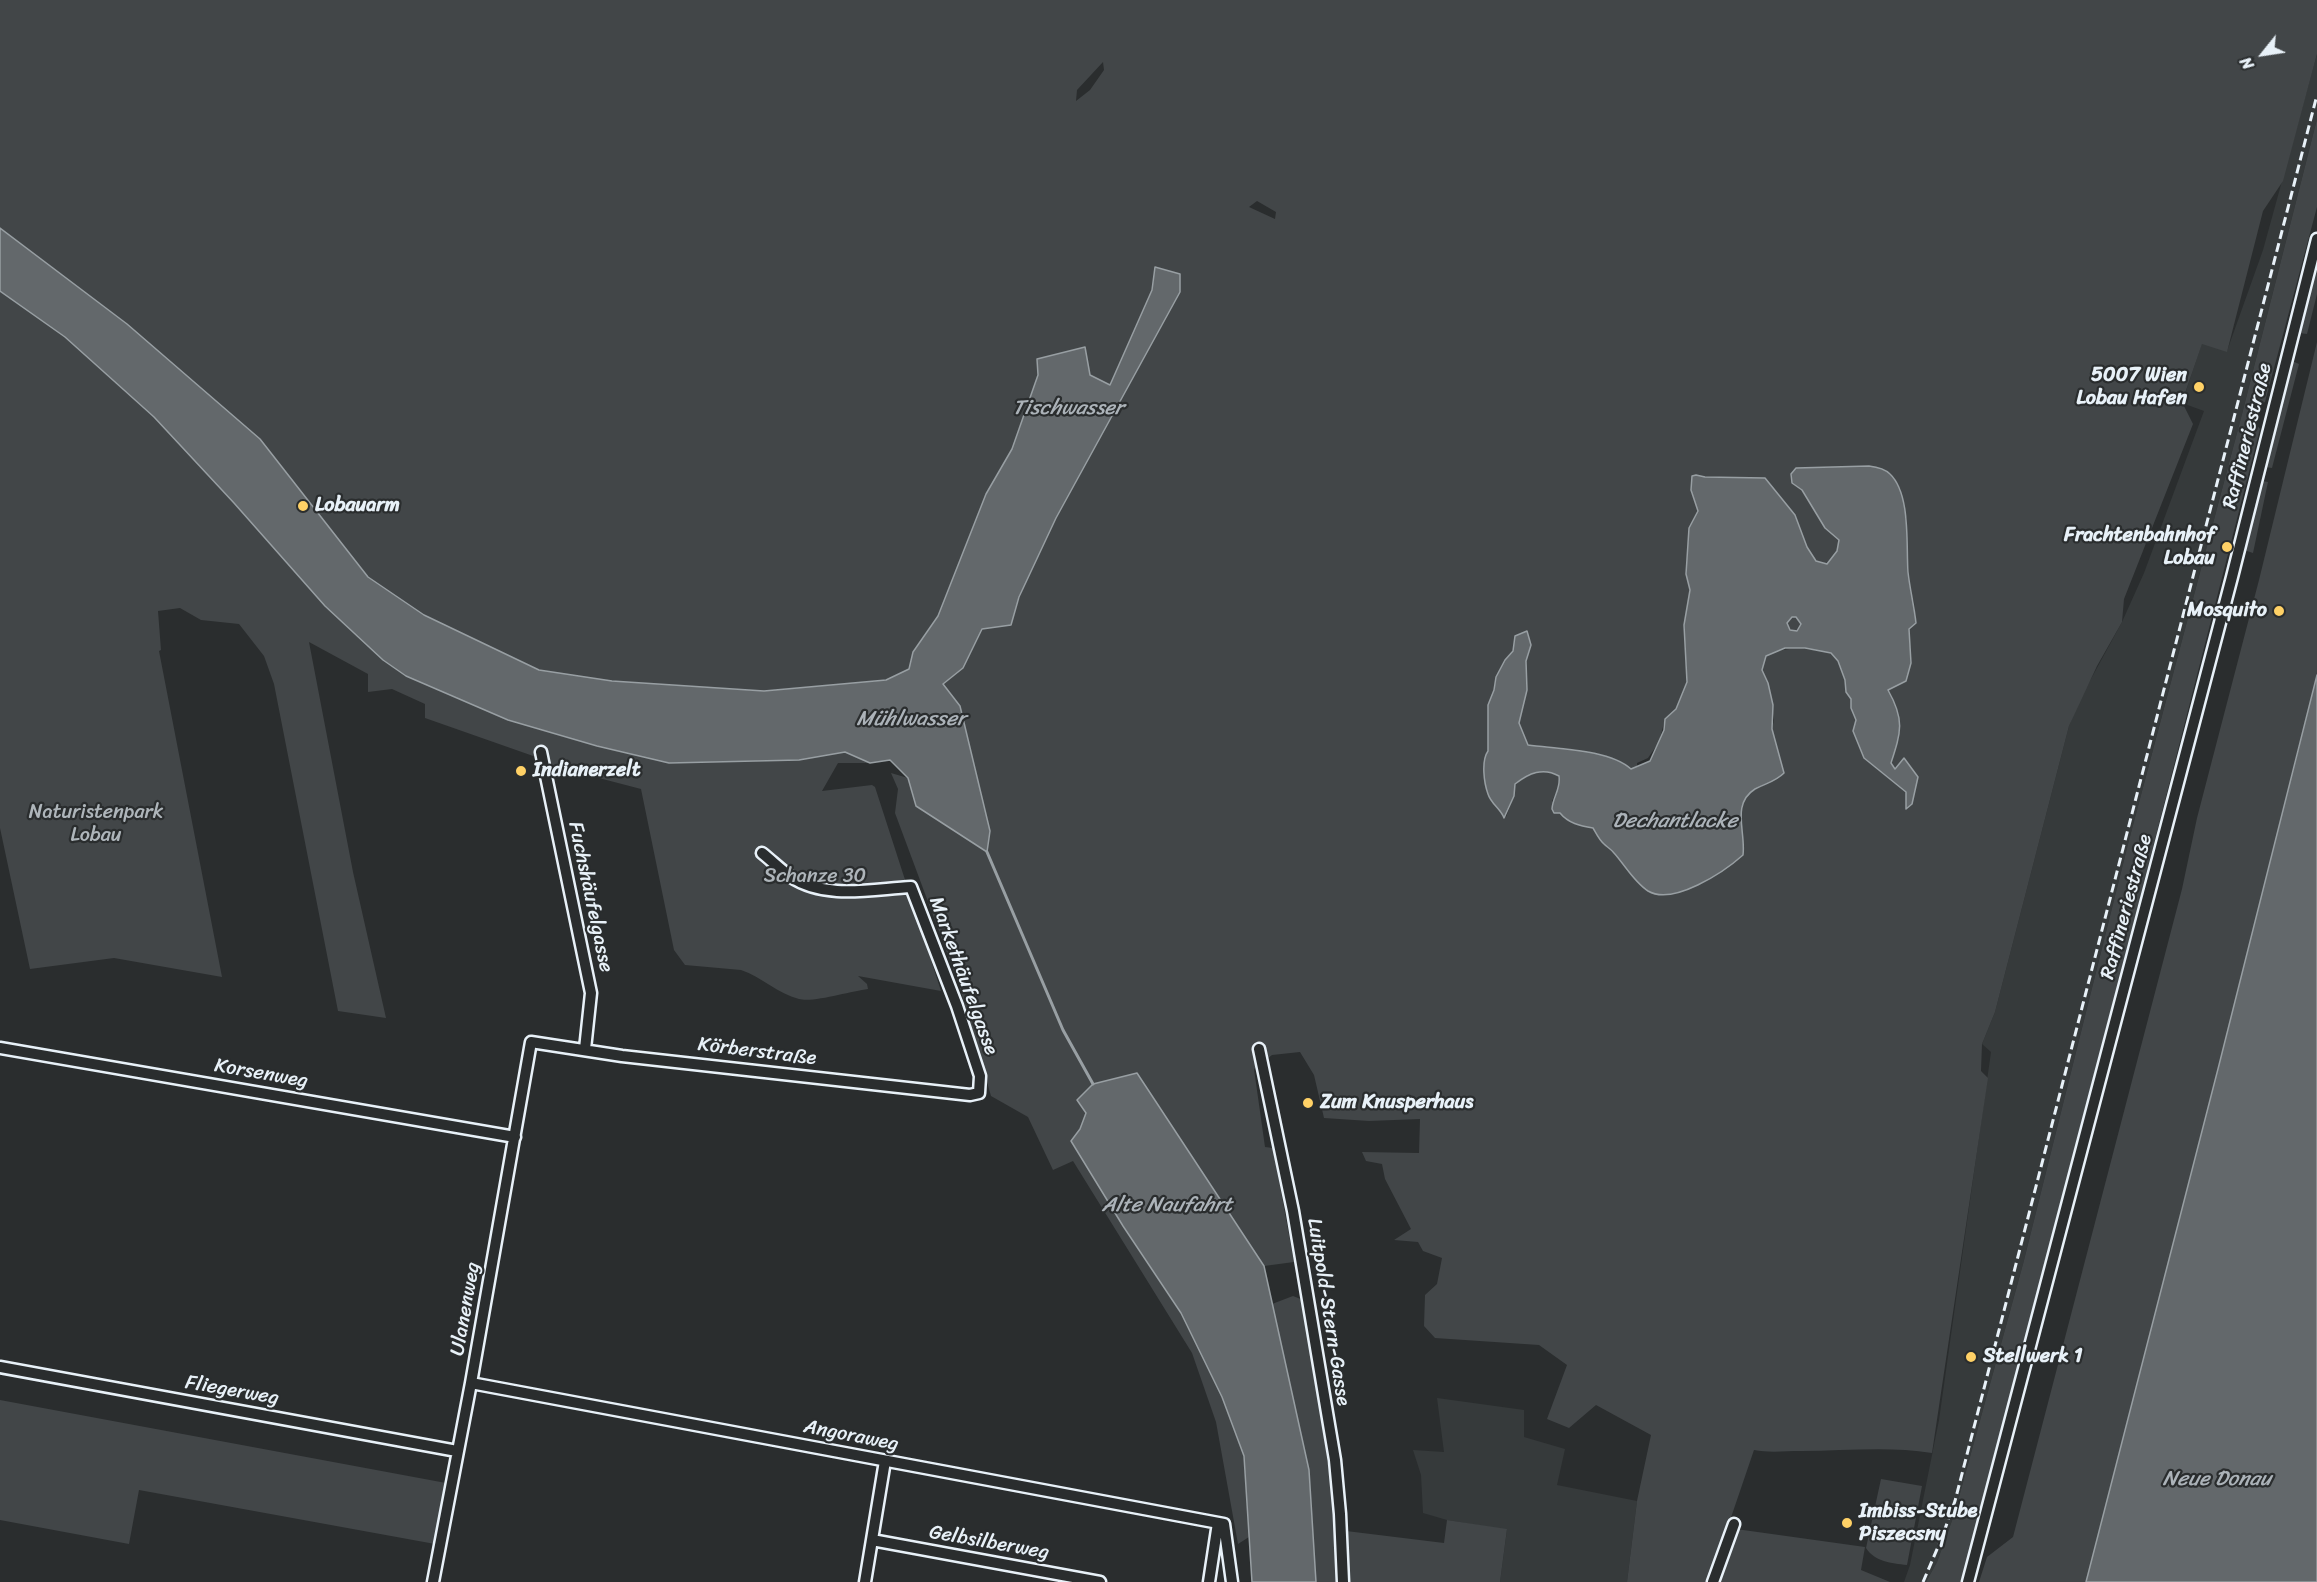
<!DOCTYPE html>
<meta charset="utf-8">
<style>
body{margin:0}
#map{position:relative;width:2317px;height:1582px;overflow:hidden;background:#2a2d2e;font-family:Sriracha,sans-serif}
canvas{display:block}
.north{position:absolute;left:2233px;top:24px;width:60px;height:60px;-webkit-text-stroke:4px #2a2d2e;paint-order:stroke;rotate:240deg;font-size:16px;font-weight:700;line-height:24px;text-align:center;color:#e8f1f8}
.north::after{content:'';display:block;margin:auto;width:21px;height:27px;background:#e8f1f8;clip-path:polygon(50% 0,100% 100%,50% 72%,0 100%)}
</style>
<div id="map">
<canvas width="2317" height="1582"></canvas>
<div class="north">N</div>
</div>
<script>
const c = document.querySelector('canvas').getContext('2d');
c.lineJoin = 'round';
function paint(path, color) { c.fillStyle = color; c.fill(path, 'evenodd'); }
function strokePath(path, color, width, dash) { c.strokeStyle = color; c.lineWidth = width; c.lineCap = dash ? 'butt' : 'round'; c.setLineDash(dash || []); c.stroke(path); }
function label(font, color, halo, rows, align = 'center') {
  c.font = font + ' Sriracha,sans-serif'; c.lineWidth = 4.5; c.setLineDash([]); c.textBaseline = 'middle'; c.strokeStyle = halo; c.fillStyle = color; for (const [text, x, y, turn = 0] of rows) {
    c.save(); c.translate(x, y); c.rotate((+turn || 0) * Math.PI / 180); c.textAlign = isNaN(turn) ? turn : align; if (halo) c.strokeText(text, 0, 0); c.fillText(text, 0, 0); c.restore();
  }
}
const built = new Path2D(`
 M2317 54V119L2242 414 2128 844 2023 1264 1954 1515 1937 1562 1926 1582H1904L1910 1565 1939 1420 1991 1052 1982 1044 1995 1012 2069 726 2079 701 2122 622 2144 573 2204 411 2182 403 2202 343 2227 351 2263 250Z
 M1437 1398 1524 1410V1437L1565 1449 1557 1485 1637 1501 1627 1582H1500L1507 1530 1447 1520 1423 1513 1421 1475 1413 1450 1444 1452Z`);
const green = new Path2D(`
 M0 0H2317V54L2283 181 2263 211 2227 352 2202 344 2182 402 2193 424 2124 599 2122 622 2097 666 2069 726 1995 1012 1982 1044 1981 1071 1988 1078 1932 1453C1889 1446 1845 1451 1801 1451 1785 1451 1769 1453 1754 1450L1709 1582H1627L1637 1501 1651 1435 1596 1405 1569 1428 1547 1419 1567 1365 1539 1345 1435 1338 1424 1326 1425 1295 1437 1284 1442 1258 1423 1251 1418 1242 1394 1240 1411 1229 1385 1179 1382 1164 1366 1161 1362 1152 1419 1153 1420 1119 1369 1121 1324 1118 1314 1075 1300 1052 1272 1055 1254 1069 1265 1147 1273 1148 1294 1262 1264 1266 1137 1074 1086 1112 1080 1129 1071 1141 1123 1226 1181 1313 1222 1397 1244 1456 1249 1537 1238 1544 1216 1422 1192 1353 1073 1161 1053 1170 1028 1117 991 1096 959 985 895 813 898 789 891 773 908 778 916 806 990 831 960 706 942 684 963 668 982 629 1011 624C1031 556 1070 493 1103 430 1130 379 1155 326 1180 274L1156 267 1152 290 1110 385 1090 375 1037 359 1038 375 1012 449 986 494 938 616 913 652 909 669 886 680 764 691 611 681 539 670 424 615 388 592 406 676 508 720 597 746 669 763 799 760 845 752 870 763H838L822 791 872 785 875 787 941 991 858 976 867 984 868 989C851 991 813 1003 799 999 778 994 762 977 741 970L685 965 674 950 641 789 549 765 536 757 425 718V704L392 689 368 692V674L309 642 353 872 386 1018 338 1011 274 684 264 656 239 624 201 620 180 608 158 611 161 650 159 651 222 977 114 958 30 969 0 828V291L65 337 152 416 127 324 0 228ZM1103 62 1104 70 1090 90 1076 101 1077 90ZM1257 201 1276 212 1275 219 1249 207ZM1869 466 1900 488 1907 521 1906 538 1910 590 1914 602 1916 622 1909 629 1911 663 1888 689C1905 720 1901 732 1891 763L1894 769 1904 758 1912 804 1906 808V792L1864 758 1853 731 1856 720 1851 708V699L1846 692 1845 680 1838 661 1831 653C1808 649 1788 645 1766 656L1762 670 1768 683 1774 720 1772 729 1784 773C1771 786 1746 787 1741 807 1735 830 1756 851 1727 867L1647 890 1627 871 1616 855 1603 843 1593 828 1565 819 1552 801 1560 784 1559 776C1543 767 1529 774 1515 784L1514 796 1506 817C1500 809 1491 803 1488 794 1484 782 1481 761 1488 751V705L1494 690 1496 677 1505 660 1527 632 1531 645 1526 661 1527 690 1519 723 1528 745C1557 748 1610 749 1631 769L1637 767V763L1648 758 1659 742 1665 719 1676 709 1687 682 1684 625 1690 590 1686 574 1689 528 1698 511 1691 491 1696 475 1795 515 1807 547 1816 561 1827 564 1837 551 1839 540 1825 528 1802 490 1792 483 1791 474 1796 468Z
 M2317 119V207L2265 402 2255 406 2252 419 2260 429 2140 898 1961 1582H1926L1937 1562 1954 1515 2023 1264 2128 844 2242 414Z
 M2317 261V294L2307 334 2299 333Z
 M2317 342V675L2219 1065 2086 1582H1979L1987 1557 2013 1537 2182 889 2197 818 2259 580Z
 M2292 361 2299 364 2272 468 2265 467Z
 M2262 481 2268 482 2253 553 2244 550Z
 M1792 617H1796L1801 624 1797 631 1790 630 1787 623Z
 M1293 1296 1303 1300 1338 1530 1444 1543 1447 1520 1507 1529 1500 1582H1316L1309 1470 1272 1304Z
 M0 1400 446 1483 435 1544 139 1490 129 1544 0 1520Z
 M1881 1479 1922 1486 1907 1565C1891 1563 1875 1562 1866 1548Z
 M1736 1529 1865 1547 1861 1570 1890 1582H1718Z`);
const water = new Path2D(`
 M0 228 127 324 260 439 368 577 424 615 539 670 612 681 764 691 886 680 909 669 913 652 938 616 986 494 1012 449 1038 375 1037 359 1085 347 1090 375 1110 385 1152 290 1155 267 1180 274V292L1056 518 1019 597 1011 625 982 629 963 668 943 684 960 706 990 831 987 852 916 806 908 778 890 760 870 763 845 752 799 760 669 763 597 746 508 720 406 676 383 660 325 606 234 503 154 417 65 337 0 291Z
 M1869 466C1877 467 1885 469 1890 474 1911 494 1906 545 1908 572 1910 590 1914 605 1916 623L1909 629 1911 663 1906 681 1888 690C1905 720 1901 732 1891 763L1895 769 1904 758 1918 777 1912 804 1906 809V792L1864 758 1853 731 1856 720 1851 708V699L1846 692 1845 680 1838 661 1831 653 1805 648H1785L1766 656 1762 670 1768 683 1773 705 1772 729 1784 773C1775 782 1766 783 1755 789 1731 804 1746 832 1743 855 1724 872 1673 906 1648 891 1634 882 1624 864 1614 853 1611 849 1607 847 1604 844 1599 840 1596 833 1593 828 1580 826 1568 823 1560 813H1554L1552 809C1553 796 1561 789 1559 776 1543 767 1529 773 1515 784L1514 796 1504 818C1501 809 1491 804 1488 794 1484 783 1481 761 1488 751V705L1494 690 1496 677 1505 660 1513 651 1515 636 1527 631 1531 645 1526 661 1527 690 1519 723 1528 745C1557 749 1609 749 1631 769L1650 761 1664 730 1665 719 1676 709 1687 682 1684 625 1690 590 1686 574 1689 528 1698 511 1691 490 1692 476 1696 475 1705 477 1765 478 1795 515 1807 547 1816 561 1827 564 1837 551 1839 540 1825 528 1802 490 1792 483 1791 474 1796 468ZM1792 617H1796L1801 624 1797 631 1790 630 1787 623Z
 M2317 675V1582H2086L2219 1065Z
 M1137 1073 1264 1266 1309 1470 1316 1582H1252L1244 1456 1222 1397 1181 1313 1123 1226 1071 1141 1080 1129 1086 1113 1077 1100 1093 1084Z`);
const stream = new Path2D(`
 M987 852 1063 1030 1093 1084`);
const minor = new Path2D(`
 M541 752 591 993 585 1049
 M0 1048 515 1137
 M1259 1049 1293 1211 1335 1460 1340 1514 1343 1582
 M0 1367 457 1451
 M471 1383 1224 1524 1232 1582
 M872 1540 1100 1582
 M433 1582 471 1383 531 1042 622 1056 970 1095 979 1093 980 1076 957 1006 911 887C872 889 826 900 791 877 781 870 772 861 762 853
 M865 1582 885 1461
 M1209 1582 1218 1523
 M1713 1582 1734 1524
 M1968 1582 2232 577 2317 239`);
const rail = new Path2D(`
 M1923 1582 1941 1540 1955 1501 2317 95`);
const markers = [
 [2199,387,6,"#ffd166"],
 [303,506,6,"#ffd166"],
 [2227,547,6,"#ffd166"],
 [2279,611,6,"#ffd166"],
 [521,771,6,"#ffd166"],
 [1308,1103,6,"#ffd166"],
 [1971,1357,6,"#ffd166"],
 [1847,1523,6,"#ffd166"]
];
const poiNames = [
 ["5007 Wien",2187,376,"right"],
 ["Lobau Hafen",2187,399,"right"],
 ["Lobauarm",315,506],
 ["Frachtenbahnhof",2215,536,"right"],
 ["Lobau",2215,559,"right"],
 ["Mosquito",2267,611,"right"],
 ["Indianerzelt",533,771],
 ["Zum Knusperhaus",1320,1103],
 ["Stellwerk 1",1983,1357],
 ["Imbiss-Stube",1859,1512],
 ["Piszecsny",1859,1535]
];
const streetNames = [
 ["Raffineriestraße",2248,436,-76],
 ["Fuchshäufelgasse",590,897,78],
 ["Raffineriestraße",2127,907,-75],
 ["Markethäufelgasse",963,976,70],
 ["Körberstraße",757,1052,7],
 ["Korsenweg",261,1074,10],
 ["Ulanenweg",466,1309,-80],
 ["Luitpold-Stern-Gasse",1328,1312,81],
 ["Fliegerweg",232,1391,10],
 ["Angoraweg",851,1436,11],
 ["Gelbsilberweg",989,1543,10]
];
const parkNames = [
 ["Naturistenpark",96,813],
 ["Lobau",96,836],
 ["Schanze 30",815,877]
];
const waterNames = [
 ["Tischwasser",1068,409],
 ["Mühlwasser",911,720],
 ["Dechantlacke",1675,822],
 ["Alte Naufahrt",1167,1206],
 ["Neue Donau",2217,1480]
];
paint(built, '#363a3b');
paint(green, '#424648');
paint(water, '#63686b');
strokePath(water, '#989fa3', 1.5);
strokePath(stream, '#989fa3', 3);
strokePath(minor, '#e8f1f8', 15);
strokePath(minor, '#2a2d2e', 10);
strokePath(rail, '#e8f1f8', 3, [9, 4.5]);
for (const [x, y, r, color] of markers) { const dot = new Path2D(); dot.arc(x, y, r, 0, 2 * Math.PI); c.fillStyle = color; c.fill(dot); strokePath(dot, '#2a2d2e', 2); }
label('bold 20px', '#e8f1f8', '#2a2d2e', poiNames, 'left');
label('20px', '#e8f1f8', '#2a2d2e', streetNames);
label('20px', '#aeb5ba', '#2a2d2e', parkNames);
label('italic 21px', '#acb3b9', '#2a2d2e', waterNames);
</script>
